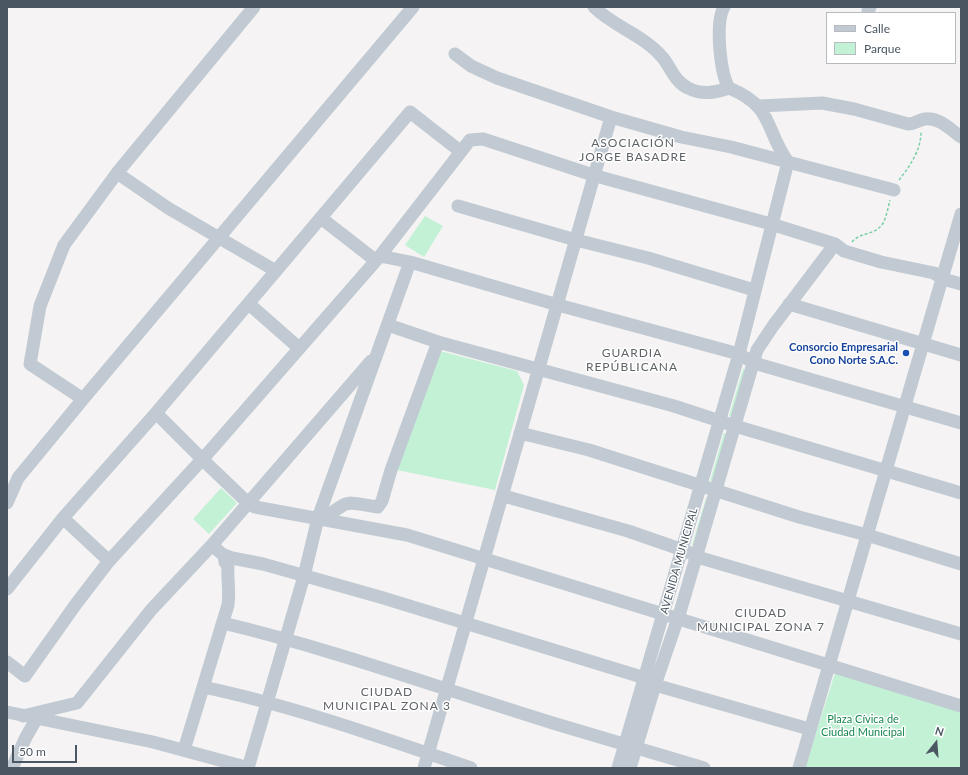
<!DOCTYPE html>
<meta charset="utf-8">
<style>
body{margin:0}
#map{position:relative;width:968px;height:775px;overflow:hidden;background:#f5f3f3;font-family:Lato,sans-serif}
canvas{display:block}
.frame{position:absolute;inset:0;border:8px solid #4a5661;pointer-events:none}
.legend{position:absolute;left:826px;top:12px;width:130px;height:52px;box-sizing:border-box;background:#fff;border:1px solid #b7bbc0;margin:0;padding:5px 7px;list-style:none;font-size:12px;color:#4a5661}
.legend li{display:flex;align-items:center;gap:8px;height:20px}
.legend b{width:20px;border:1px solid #b7bbc0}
.north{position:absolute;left:916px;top:723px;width:40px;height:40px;-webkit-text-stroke:3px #fff;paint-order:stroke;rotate:17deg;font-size:11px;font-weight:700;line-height:16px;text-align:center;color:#4a5661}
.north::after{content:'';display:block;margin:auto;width:14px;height:18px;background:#4a5661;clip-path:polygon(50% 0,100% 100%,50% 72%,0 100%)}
.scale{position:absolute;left:12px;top:745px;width:65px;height:18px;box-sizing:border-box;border:2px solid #4a5661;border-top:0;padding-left:5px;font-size:12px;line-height:14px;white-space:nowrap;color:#4a5661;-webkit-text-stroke:3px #fff;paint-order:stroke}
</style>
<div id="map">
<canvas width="968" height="775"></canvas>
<div class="frame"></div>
<ul class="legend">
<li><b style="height:5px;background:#c1cad2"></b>Calle</li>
<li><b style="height:11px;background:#c3f1d5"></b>Parque</li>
</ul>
<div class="north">N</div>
<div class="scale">50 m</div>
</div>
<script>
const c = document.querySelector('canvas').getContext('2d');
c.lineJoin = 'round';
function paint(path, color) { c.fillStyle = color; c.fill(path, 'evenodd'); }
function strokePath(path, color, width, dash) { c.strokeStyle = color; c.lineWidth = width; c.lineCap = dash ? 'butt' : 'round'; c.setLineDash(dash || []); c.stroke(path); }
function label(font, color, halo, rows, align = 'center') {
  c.font = font + ' Lato,sans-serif'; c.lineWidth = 3; c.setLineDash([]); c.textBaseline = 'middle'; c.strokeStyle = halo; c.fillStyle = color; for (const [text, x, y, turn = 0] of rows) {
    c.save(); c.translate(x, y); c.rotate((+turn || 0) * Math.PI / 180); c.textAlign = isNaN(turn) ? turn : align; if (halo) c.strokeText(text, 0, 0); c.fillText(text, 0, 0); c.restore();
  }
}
const green = new Path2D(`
 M425 216 443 226 424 257 405 245Z
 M440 351 517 371 524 385 495 490 397 470Z
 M743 369 747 370 732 417 729 416Z
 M724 433 728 434 713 482 710 481Z
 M221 488 237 503 209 534 193 519Z
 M706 498H708L695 546 692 545Z
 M835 673 961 711V768H805Z`);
const path = new Path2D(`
 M899 180C910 166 921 150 921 132
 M852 242C859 233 872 235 880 227 886 222 888 207 890 200`);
const minor = new Path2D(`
 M594 7C614 27 644 35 663 58 671 68 675 82 688 88 702 95 714 93 729 88 775 107 764 129 788 162L739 354 618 768
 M724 7C715 22 720 73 729 88
 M868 11 870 7
 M455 54 471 66 497 78 611 117 681 137 731 147 894 190
 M759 106 822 103 854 109 908 124C916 124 918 120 925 119 939 117 951 130 961 137
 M117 173 168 208 276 271
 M458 206 576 240 648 258 754 290
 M321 218 375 260
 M380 256 410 262 558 305 739 354 754 363 961 423
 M249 304 299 348
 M789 304 961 355
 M388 325 438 342 674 406 735 426 961 493
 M83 399 30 364 40 306 64 245 117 173 254 7
 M156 413 202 459 248 503 255 507 407 535 961 706
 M520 433 589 450 799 517 867 535 961 564
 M504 496 628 531 683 550 704 559 961 634
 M7 503 18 478 83 399 413 7
 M63 518 109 561
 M324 519C352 497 345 503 378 507L382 501 391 470 438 342
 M212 545 222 554 232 558 263 564 380 597 645 678 655 685 809 729
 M7 589 63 518 156 413 410 112 460 151
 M223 623C336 650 445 690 556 724 606 739 655 753 704 768
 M7 662 25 676 76 604 109 561 208 453 380 256 470 140 483 139 596 176 771 224 835 244 844 251 881 262 934 273 943 279 961 284
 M203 687C294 706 383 738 471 768
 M7 712 153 742 249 768
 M23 716 77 703 151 610 212 545 371 361
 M184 750 228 605C230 590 227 580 228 566L225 562 224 555
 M12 768 26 737 37 718
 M248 768 304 576 318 518 410 262
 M424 768 611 117
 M630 768 655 685 680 612 757 350 773 326 835 244
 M799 768 961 214`);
const markers = [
 [906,353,4,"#1a4fb4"]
];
const transitNames = [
 ["Consorcio Empresarial",898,347],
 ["Cono Norte S.A.C.",898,360]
];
const streetNames = [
 ["AVENIDA MUNICIPAL",679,561,-74]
];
const parkNames = [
 ["Plaza Cívica de",863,719],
 ["Ciudad Municipal",863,732]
];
const neighbourhoodNames = [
 ["ASOCIACIÓN",633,143],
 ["JORGE BASADRE",633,157],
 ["GUARDIA",632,353],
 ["REPÚBLICANA",632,367],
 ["CIUDAD",761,613],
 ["MUNICIPAL ZONA 7",761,627],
 ["CIUDAD",387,692],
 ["MUNICIPAL ZONA 3",387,706]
];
paint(green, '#c3f1d5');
strokePath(path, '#7ad0a6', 1.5, [3, 2]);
strokePath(minor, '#c1cad2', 13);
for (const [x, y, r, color] of markers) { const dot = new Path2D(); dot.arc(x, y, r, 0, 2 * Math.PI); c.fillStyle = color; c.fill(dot); strokePath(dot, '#fff', 1.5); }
label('bold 11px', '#164399', '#fff', transitNames, 'right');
label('11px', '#4a5661', '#fff', streetNames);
label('11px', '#17864f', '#fff', parkNames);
c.letterSpacing = '1px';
label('12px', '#5f6368', '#fff', neighbourhoodNames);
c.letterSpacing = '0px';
</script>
